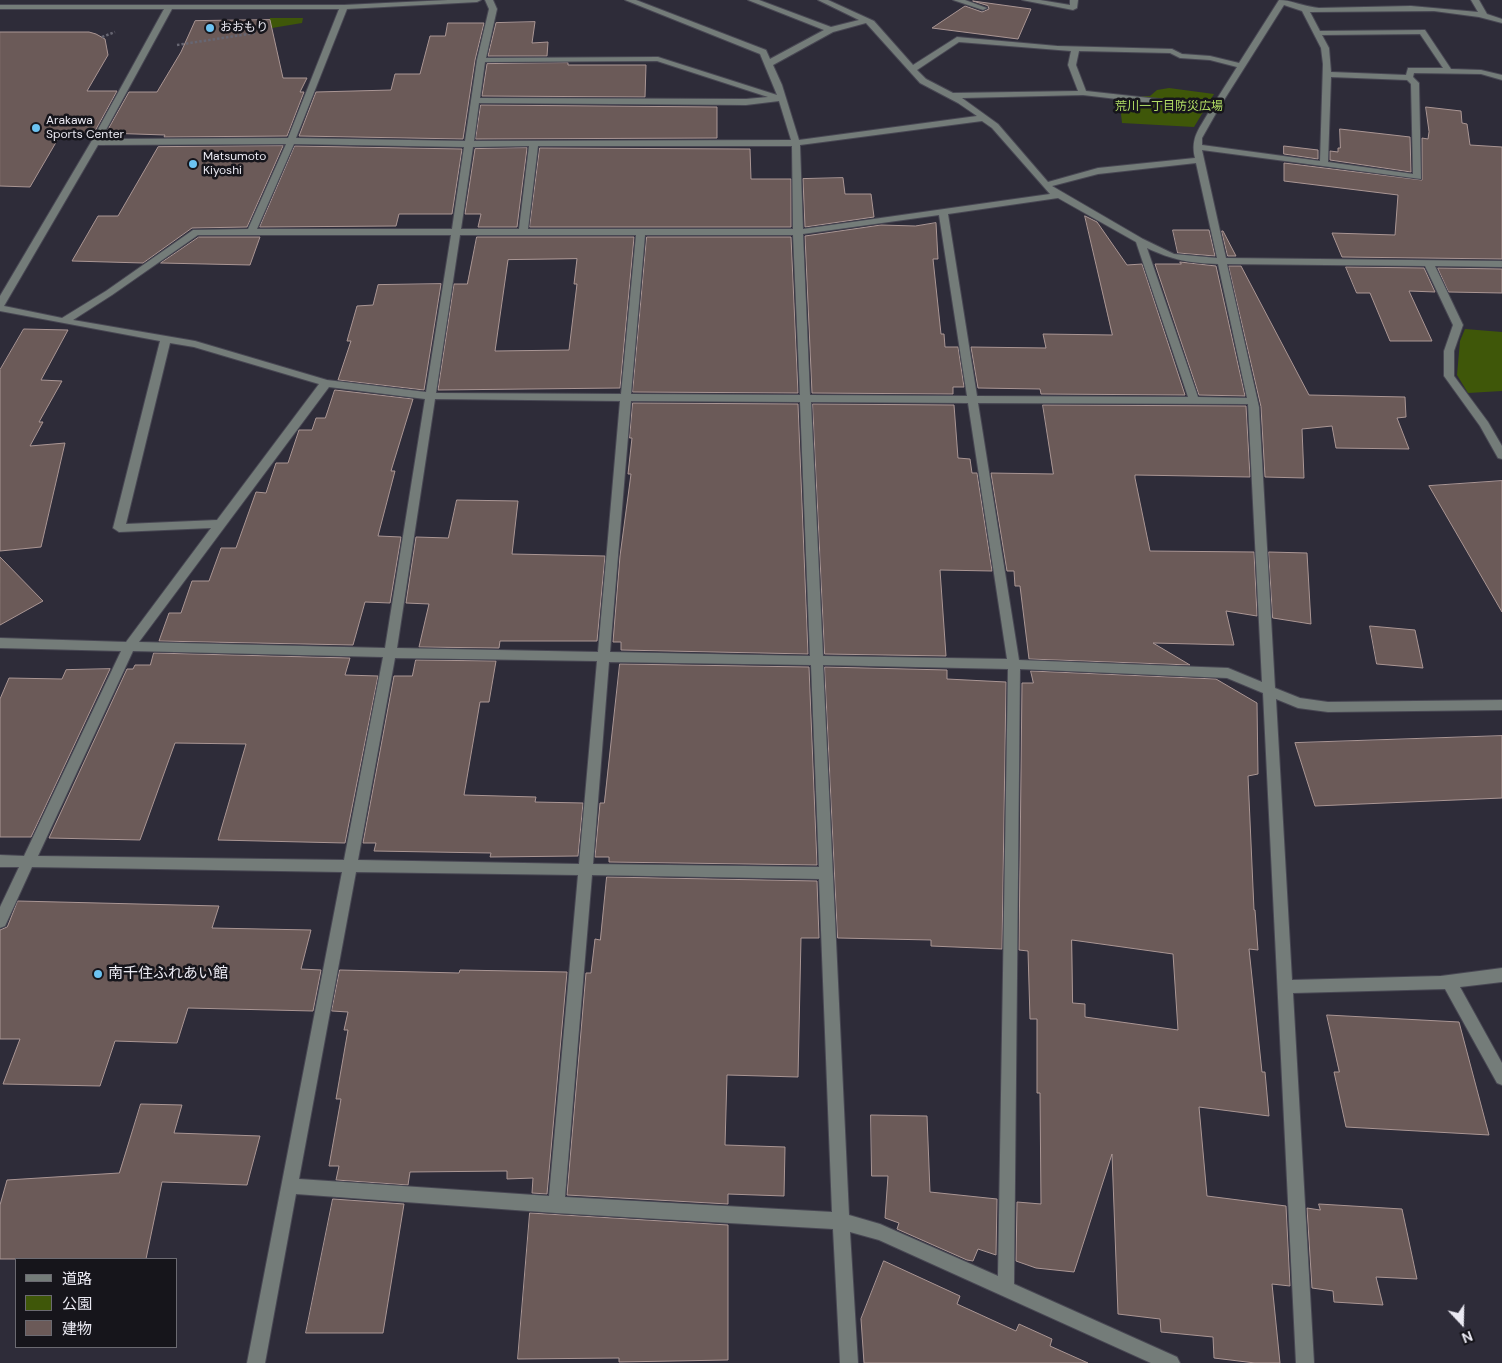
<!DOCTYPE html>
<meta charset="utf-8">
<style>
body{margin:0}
#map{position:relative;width:1502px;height:1363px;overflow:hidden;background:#2e2c39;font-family:"DM Sans","Noto Sans JP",sans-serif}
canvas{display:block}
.legend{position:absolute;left:15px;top:1258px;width:162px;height:90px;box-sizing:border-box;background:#16151b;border:1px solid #6b6a71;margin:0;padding:6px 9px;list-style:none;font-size:15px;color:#ebeaf3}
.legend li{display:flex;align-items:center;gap:10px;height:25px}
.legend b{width:25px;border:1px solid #6b6a71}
.north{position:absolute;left:1437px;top:1298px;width:50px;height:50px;-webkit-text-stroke:4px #16151b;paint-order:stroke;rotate:159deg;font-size:14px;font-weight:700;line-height:20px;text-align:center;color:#ebeaf3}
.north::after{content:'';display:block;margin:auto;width:18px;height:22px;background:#ebeaf3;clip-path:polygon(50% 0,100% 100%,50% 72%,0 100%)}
</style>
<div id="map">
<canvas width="1502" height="1363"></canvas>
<ul class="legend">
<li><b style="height:6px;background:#747c79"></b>道路</li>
<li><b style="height:14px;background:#3f5709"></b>公園</li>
<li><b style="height:14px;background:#6b5a58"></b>建物</li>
</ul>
<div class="north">N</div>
</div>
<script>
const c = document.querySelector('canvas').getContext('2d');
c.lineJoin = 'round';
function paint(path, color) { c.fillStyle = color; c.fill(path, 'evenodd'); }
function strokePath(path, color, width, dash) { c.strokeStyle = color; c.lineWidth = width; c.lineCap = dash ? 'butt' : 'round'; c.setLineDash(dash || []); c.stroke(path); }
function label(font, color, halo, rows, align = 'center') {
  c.font = font + ' "DM Sans","Noto Sans JP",sans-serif'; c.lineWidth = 5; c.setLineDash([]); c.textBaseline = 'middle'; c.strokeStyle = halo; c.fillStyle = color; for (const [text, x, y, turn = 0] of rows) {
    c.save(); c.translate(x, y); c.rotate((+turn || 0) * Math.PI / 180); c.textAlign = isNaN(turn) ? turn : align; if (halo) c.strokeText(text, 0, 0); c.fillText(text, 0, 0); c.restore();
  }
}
const green = new Path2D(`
 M270 18H303L302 23 266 29Z
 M1169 88 1214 94 1194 127 1122 123 1119 96H1150L1157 90Z
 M1465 329 1502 332V391L1468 393 1457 375 1460 341Z`);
const building = new Path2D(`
 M973 1 1031 9 1018 39 932 28 965 6 982 12 989 9 988 6Z
 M270 20 283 78H307L300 92H304L287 136 164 137 165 135 106 133 129 92H157L181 52 195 21Z
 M535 22 532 43 548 42 547 56H488L496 23Z
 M448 23H484L475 60 463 139 299 136 316 92 391 90 395 74H420L430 36H445Z
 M0 32H89L96 34 105 39 108 55 87 91H117L94 133 62 132 30 187 0 186Z
 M568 63V65H646L645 97 482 96 487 64Z
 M481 105 717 107V138L476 139Z
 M1426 107 1461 111 1462 123 1467 124 1470 145 1502 147V259L1342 257 1332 233 1395 235 1398 195 1284 181V163L1422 180V138L1428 139 1429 132Z
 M1340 129 1410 137 1411 172 1330 160V151L1338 152V148H1340Z
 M283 146 247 227 192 228 143 263 72 261 98 216H118L158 147Z
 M295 146 462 149 452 214H399L396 226 260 227Z
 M1284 146 1318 150V159L1284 154Z
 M527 148 517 227H478L481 214H465L475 149Z
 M540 148 750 149 751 179H791V227H530Z
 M843 178 845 194H871L874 217 805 227 803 179Z
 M1085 216 1097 222 1127 265 1142 264 1185 395 1041 394 1040 389 978 388 971 347 1046 348 1043 334 1112 335Z
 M936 223 938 259H933L941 334H944L945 347H958L964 387H953V394L812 393 805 236 881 225 915 226Z
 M1173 230H1209L1215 256 1178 253Z
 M1222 231H1223L1236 256H1228Z
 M199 237H260L250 265 161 263Z
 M477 237H634L620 388 438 390 454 284H467ZM577 259 574 284H577L569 350 495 351 508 260Z
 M647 237H791L798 393 633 392Z
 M1180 262 1216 266 1245 396 1199 395 1155 264H1181Z
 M1229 266H1241L1309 395 1405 397 1406 417 1397 418 1409 449 1336 448 1332 426 1302 429 1304 478 1265 477 1261 407Z
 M1346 267 1424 268 1435 292 1409 291 1432 341H1390L1370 293H1357Z
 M1438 268 1502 269V293L1449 292Z
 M441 284 424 390 338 380 351 341H347L357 306 373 305 378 285Z
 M24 329 68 330 41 380 62 381 39 422H43L30 446 65 443 41 547 0 551V370Z
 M335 390 413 399 391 471H395L378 536 401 537 390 603 365 602 353 645 159 641 169 613H181L192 581H209L221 548H236L256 492 266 493 276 463H288L299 430H312L316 418H325Z
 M633 403 798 404 808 654 621 650V642H613L620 556 631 474H628L632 438H630Z
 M813 404 954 405 958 458 970 459 972 473H977L992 571 940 570 946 656 825 654Z
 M1043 405 1246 406 1250 477 1135 475V478L1150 551 1254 552 1257 616 1226 611 1234 645 1153 643 1190 665 1029 659 1020 586H1015L1014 571H1007L991 473 1053 474Z
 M1502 481V612L1429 486Z
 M457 500 518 501 512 554 605 556 597 641H500L499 648 419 647 429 604 406 603 416 537 448 538Z
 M1269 552 1307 553 1311 624 1273 618Z
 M0 557 43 601 0 625Z
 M1370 626 1415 630 1423 668 1377 664Z
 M154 653 350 658 345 675 378 676 345 843 218 840 246 744 175 743 140 840 49 838 127 669H133L135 665H150Z
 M416 660 496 661 489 702H480L464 795 536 797 535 802 583 803 578 856 490 857 491 853 374 851 376 843H363L394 676H412Z
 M620 664 809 667 817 865 609 862V857H595L600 803H604Z
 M825 667 947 670V679L1006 682 1002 949 931 946V940L838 938Z
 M110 669 31 837H0V699L9 678 62 679 66 670Z
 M1031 671 1216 679 1257 703 1258 774 1248 776 1254 910H1255L1258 950 1249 949 1262 1072H1265L1269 1116 1199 1107 1207 1196 1286 1206 1290 1286 1272 1284 1280 1363H1255L1214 1358 1213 1337 1161 1332 1160 1319 1118 1314 1112 1154 1074 1272 1036 1268 1016 1261 1017 1202 1041 1204 1040 1093H1037V1019H1030L1028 951 1019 950 1022 683H1033ZM1072 940 1173 954 1178 1030 1085 1017V1004L1073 1003Z
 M1502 736V798L1315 806 1295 743Z
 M607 877 817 881 819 938H801L798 1077 727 1075 725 1145 785 1147 784 1196 728 1194V1204L567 1195 586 973H591L595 939 600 940Z
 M18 901 219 906 212 928 311 930 301 969 321 970 313 1011 188 1008 177 1043 115 1041 100 1086 3 1084 20 1039H0V930L7 927Z
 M340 970 459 973 460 970 567 972 547 1194 532 1193 533 1178 507 1179V1171L410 1172 408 1185 336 1180 339 1166H329L341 1099H336L348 1030H344L348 1012 332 1011Z
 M1327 1015 1459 1022 1489 1135 1346 1127 1334 1072H1339Z
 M141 1104 182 1105 174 1133 260 1136 247 1185 162 1182 146 1259H0V1205L7 1180 119 1173Z
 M871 1115 927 1116 930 1192 997 1199 996 1255 978 1249 973 1261 967 1260 897 1229 899 1223 885 1218 888 1176H872Z
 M333 1199 404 1204 383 1333H306Z
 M1319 1204 1402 1209 1417 1279 1376 1277 1383 1305 1334 1302 1333 1291 1312 1288 1307 1208 1320 1210Z
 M530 1213 728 1225V1360L619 1362V1358L518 1359Z
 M884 1261 960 1296 957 1304 1016 1331 1019 1324 1052 1339 1050 1346 1088 1363H864L861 1319Z`);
const path = new Path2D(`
 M102 37 115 32
 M177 45 255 33`);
const minor = new Path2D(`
 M448 0H481L477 2 347 9 296 138 465 141 477 60 489 9 485 0H493L497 9 486 58 658 57 777 95 760 54 625 0H636L766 50 770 59 824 30 748 0H759L831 27 859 20 818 0H828L874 21 913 65 957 37 1057 46 1172 49 1182 54 1210 56 1239 63 1279 0C1291 0 1305 7 1319 8L1411 6 1478 12 1471 0H1479L1487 14 1502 19V23L1479 17 1434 11 1310 12 1320 31 1425 30 1451 69 1481 70 1502 75V80L1481 74 1414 73 1413 77 1419 83 1421 179 1202 150 1226 258 1502 261V267L1435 266 1463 325 1454 351V376L1488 422 1502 446V459L1498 458 1480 426 1444 376V351L1453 325 1425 266 1227 264 1259 407 1275 688 1300 698 1328 702 1502 700V710L1328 712 1298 708 1276 699 1292 980 1441 976 1502 968V982L1460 987 1502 1063V1085L1497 1083 1445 989 1293 993 1314 1363H1296L1263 693 1227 678 1020 669 1014 1284 1177 1357 1180 1363H1151L879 1240 850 1232 858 1363H840L833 1229 556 1213 296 1194 265 1363H247L342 872 32 867 5 926 0 928V907L19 867H0V855L24 856 121 651 0 648V638L126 642 211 528 119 532 113 528 160 341 0 311V296L91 142 164 9H0V5H344ZM1284 5 1302 11 1321 48 1323 64 1320 161 1202 145V138L1219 108ZM172 9H339L288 138 101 139ZM866 23 920 83 958 103 977 116 799 140 782 85 773 65 833 32ZM1420 34 1443 68H1408L1406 75 1331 72 1329 48 1322 35ZM959 42 1071 51 1068 65 1078 91 953 93 926 79 917 70ZM1079 51 1170 53 1180 58 1210 60 1237 67 1213 105 1086 91 1076 65ZM657 61 768 97 746 99 480 98 485 62ZM1331 77 1407 80 1411 84 1413 174 1328 162ZM1083 95 1210 110C1200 128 1190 137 1195 158L1098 168 1048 182 998 124 962 98ZM779 101 791 140 474 141 479 103 746 105ZM982 121 992 128 1050 194 803 229 800 145ZM286 144 248 229 193 230 106 291 62 318 4 306 98 145ZM294 144 464 147 452 229H257ZM529 146 519 229H461L473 147ZM538 146H792L793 229H528ZM1196 163 1217 258 1174 254 1143 239 1052 186 1098 174ZM1058 198 1136 242 1188 397 977 396 948 214ZM939 215 967 396 810 395 803 234ZM198 235H451L426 392 327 380 195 341 73 320 112 295ZM460 235H636L621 394 436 393ZM645 235H793L800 395 631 394ZM1147 248C1172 260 1190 263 1218 264L1247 398 1198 397ZM170 343 194 347 319 384 217 520 126 524ZM329 387 425 399 385 648 139 642ZM435 399 620 401 598 652 397 648ZM631 401 800 402 810 656 610 652ZM811 402 968 403 1007 659 823 656ZM978 403 1248 404 1262 682 1228 668 1019 660ZM133 651 383 657 344 860 38 856ZM395 658 597 661 579 864 358 860ZM609 662 811 665 819 867 593 864ZM823 665 1008 669 998 1276 880 1224 849 1215ZM356 872 578 875 549 1196 299 1179ZM592 875 819 879 832 1212 565 1197Z
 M953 0H965L987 8 983 10Z
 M1022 0H1040L1070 5V0H1078L1077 8 1073 10Z`);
const markers = [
 [210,28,5,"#6cc3f2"],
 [36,128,5,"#6cc3f2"],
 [193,164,5,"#6cc3f2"],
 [98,974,5,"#6cc3f2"]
];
const farPoinames = [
 ["おおもり",220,28],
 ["Arakawa",46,121],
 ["Sports Center",46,135],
 ["Matsumoto",203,157],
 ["Kiyoshi",203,171]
];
const farParknames = [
 ["荒川一丁目防災広場",1169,107]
];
const poiNames = [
 ["南千住ふれあい館",108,974]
];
paint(green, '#3f5709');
paint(building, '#6b5a58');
strokePath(building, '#aa9694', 1);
strokePath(minor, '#484753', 2);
strokePath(path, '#676672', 2.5, [2.5, 2]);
paint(minor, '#747c79');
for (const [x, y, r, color] of markers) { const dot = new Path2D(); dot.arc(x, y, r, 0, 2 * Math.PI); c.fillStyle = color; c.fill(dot); strokePath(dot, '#16151b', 2); }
label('12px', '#ebeaf3', '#16151b', farPoinames, 'left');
label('12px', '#b3df65', '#16151b', farParknames);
label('15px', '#ebeaf3', '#16151b', poiNames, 'left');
</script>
